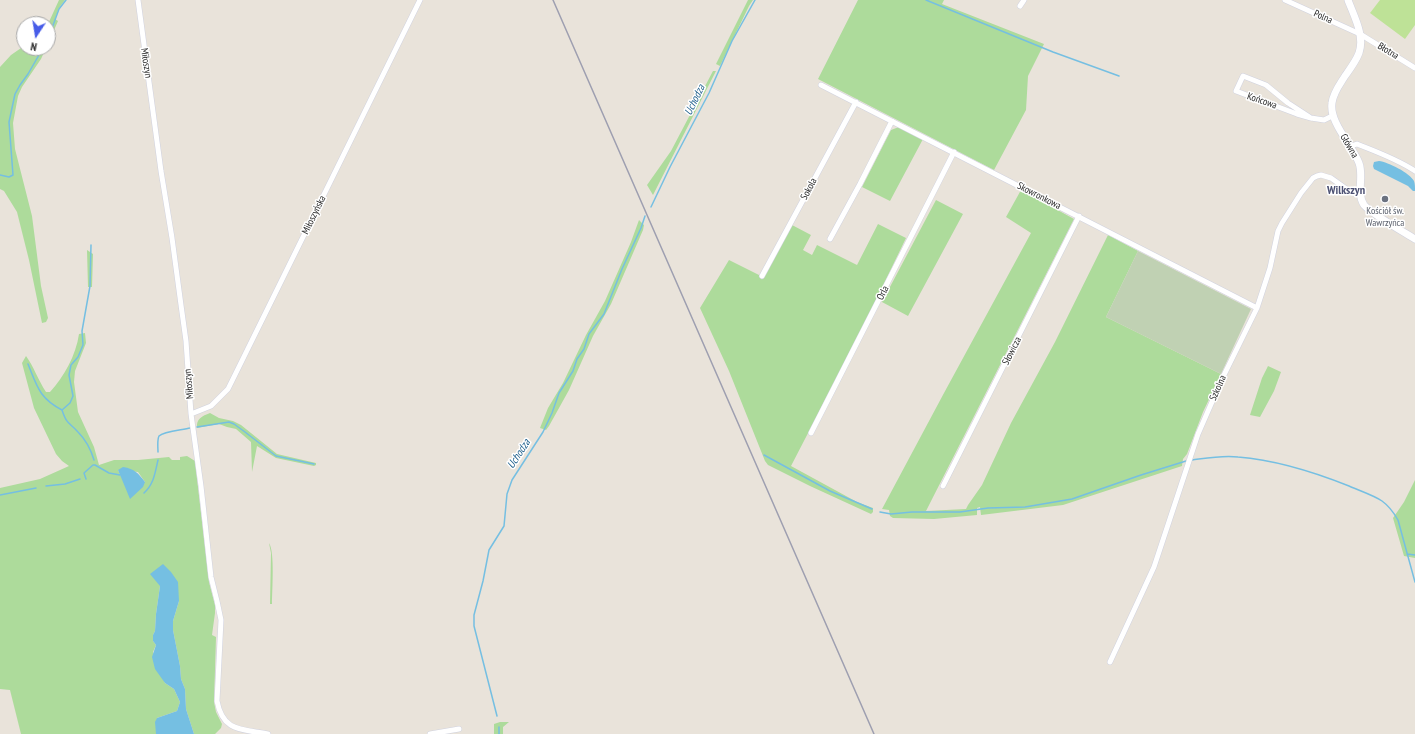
<!DOCTYPE html>
<meta charset="utf-8">
<style>
body{margin:0}
#map{position:relative;width:1415px;height:734px;overflow:hidden;background:#e9e3da;font-family:"PT Sans Narrow",sans-serif}
canvas{display:block}
.north{position:absolute;left:16px;top:16px;width:40px;height:40px;box-sizing:border-box;background:#fff;border:1px solid #a9a9a9;border-radius:50%;rotate:192deg;font-size:11px;font-weight:700;line-height:16px;text-align:center;color:#272727}
.north::after{content:'';display:block;margin:auto;width:14px;height:18px;background:#475ce8;clip-path:polygon(50% 0,100% 100%,50% 72%,0 100%)}
</style>
<div id="map">
<canvas width="1415" height="734"></canvas>
<div class="north">N</div>
</div>
<script>
const c = document.querySelector('canvas').getContext('2d');
c.lineJoin = 'round';
function paint(path, color) { c.fillStyle = color; c.fill(path, 'evenodd'); }
function strokePath(path, color, width, dash) { c.strokeStyle = color; c.lineWidth = width; c.lineCap = dash ? 'butt' : 'round'; c.setLineDash(dash || []); c.stroke(path); }
function label(font, color, halo, rows, align = 'center') {
  c.font = font + ' "PT Sans Narrow",sans-serif'; c.lineWidth = 3; c.setLineDash([]); c.textBaseline = 'middle'; c.strokeStyle = halo; c.fillStyle = color; for (const [text, x, y, turn = 0] of rows) {
    c.save(); c.translate(x, y); c.rotate((+turn || 0) * Math.PI / 180); c.textAlign = isNaN(turn) ? turn : align; if (halo) c.strokeText(text, 0, 0); c.fillText(text, 0, 0); c.restore();
  }
}
const green = new Path2D(`
 M59 0H65L59 8 55 19 58 21 48 44V24Z
 M748 0H753L749 6 720 66 716 64Z
 M858 0H944L942 4 1044 44 1028 76 1026 110 994 170 818 79Z
 M24 46V48H46L41 59 22 87 18 96 13 123 15 149 32 216 41 286 48 318 46 322 42 323 29 260 17 212 4 191 0 189V67L11 55Z
 M713 71H716L653 195 647 185 671 151Z
 M899 127 923 139 890 201 862 187 891 130Z
 M1021 190 1074 219 926 511 966 509 968 505 982 485 1011 423 1055 342 1108 235 1138 251 1106 317 1221 374 1203 412 1187 454 1183 459 1182 466 1063 505 981 515 980 507 977 508V515L934 519 893 518 890 516 889 510 882 509 944 393 1031 233 1006 217Z
 M936 200 963 214 908 316 882 302Z
 M639 220 644 225 643 230 611 304 593 336 569 390 549 426 546 430 540 428 548 408 563 383 586 335 605 301 631 242Z
 M878 224 906 238 866 321 791 466 857 502 873 508V512L871 514 810 486 768 465 765 461 729 371 700 308 729 260 763 277 792 225 811 235 803 250 812 255 817 245 857 265Z
 M87 250 93 254 92 287H88Z
 M85 333 86 343 75 371 74 382 78 412 94 447 99 465 114 460H138L169 457 172 460H180V457L187 456 195 461 209 582 215 605V613L212 635 216 637 214 702 216 712 222 724 221 728 215 734H194L186 709 185 689 181 679 180 666 173 630V621L179 601 160 586 156 614 155 631 153 635V641L156 645 153 652 165 683 174 689 180 702 177 711 157 718 156 734H21L10 690 0 689V488L40 479 69 466 62 461 56 454 34 408 22 363 26 356C34 367 38 380 46 392H50C64 377 76 355 79 334ZM118 470 138 472 145 482H124Z
 M1268 366 1281 372 1274 391 1260 417 1250 415 1262 378Z
 M210 413 219 418 233 421 241 425 277 454 316 463V465L314 466 276 458 257 446 252 472 251 442 236 429 227 427 219 424 197 428C196 419 202 416 210 413Z
 M1415 480V558L1404 556 1393 518 1404 502Z
 M269 543C275 552 272 591 272 604H270L271 553Z
 M500 722H509L503 727V734H494V724Z`);
const cemetery = new Path2D(`
 M1138 251 1251 309 1221 374 1106 317Z`);
const pitch = new Path2D(`
 M1380 0H1415V25L1405 39 1370 13Z`);
const water = new Path2D(`
 M1379 161C1388 162 1410 173 1414 181 1415 184 1415 187 1415 191H1413L1408 186 1374 169 1373 166 1374 162Z
 M123 467C135 469 138 473 145 482L143 487 130 499 118 470Z
 M163 564 171 572 178 582 179 601 173 621V630L180 666 181 679 185 689 186 709 194 734H156L155 722 157 718 177 711 180 702 174 689 165 683 155 669 152 657 156 645 153 641V635L155 631 156 614 160 586 150 574Z`);
const stream = new Path2D(`
 M926 0 1053 52 1119 76
 M48 39 59 9 66 0
 M0 175 9 177 13 175 9 122 15 94 20 85 28 74 43 48
 M651 207 670 167 709 93 732 41 755 0
 M91 245 90 286 82 331 83 345 78 357 71 365 69 375 73 396 70 403 62 410C67 425 69 422 78 432 85 439 91 450 94 460
 M28 364C37 386 39 398 62 410
 M197 427 229 422 234 424 245 432 276 456 314 464
 M158 452C158 448 157 440 159 436 164 431 183 430 190 428
 M764 455 830 491 872 509
 M1192 460C1207 458 1223 455 1238 457 1276 460 1314 472 1349 486 1360 491 1373 495 1382 501 1389 506 1394 513 1398 520L1415 582
 M86 479 84 473 93 465H95L109 473 120 475
 M46 486 65 484 80 479
 M144 493C154 484 155 473 158 460
 M0 495 36 488
 M880 512 891 514 912 512H960L988 508 1025 507 1072 499 1141 475 1186 461
 M1407 554 1415 555
 M497 716 474 626V615L483 581 489 550 504 526 507 494 512 480 543 432 552 413 559 393 573 371 577 359 584 349 589 334 604 314 622 269 641 228 645 216
 M499 727V734`);
const street = new Path2D(`
 M138 0 161 171 172 238 181 305 186 341 191 414 201 486 211 577 217 601 221 620 217 701C223 732 241 729 268 734
 M1285 0 1360 34 1415 68
 M1020 6 1024 0
 M821 85 1257 308
 M1311 118 1288 103 1266 85 1243 76 1236 91 1297 114 1311 118 1324 120 1332 116
 M1351 146 1357 144C1377 152 1397 159 1415 171
 M830 239 860 184 892 121
 M762 276 856 102
 M191 414 211 406 228 389 420 0
 M811 433 954 152
 M943 486 1079 216
 M1110 662 1154 567 1198 434 1222 379 1257 308 1270 268 1278 231 1282 223 1301 193 1313 178 1317 176 1321 175 1331 178 1352 193 1360 194
 M430 734 459 729`);
const secondary = new Path2D(`
 M1348 0C1354 16 1365 36 1359 53 1356 61 1350 69 1345 76 1340 84 1333 93 1332 103 1329 122 1352 145 1359 163 1364 176 1356 193 1364 205 1373 215 1402 231 1415 239`);
const rail = new Path2D(`
 M553 0 874 734`);
const markers = [
 [1385,199,4,"#6b7280"]
];
const streetNames = [
 ["Polna",1323,17,24],
 ["Błotna",1388,51,31],
 ["Miłoszyn",146,63,82],
 ["Końcowa",1262,101,19],
 ["Główna",1349,146,60],
 ["Sokola",809,189,-62],
 ["Skowronkowa",1039,196,27],
 ["Miłoszyńska",314,215,-64],
 ["Orla",883,293,-63],
 ["Słowicza",1012,351,-63],
 ["Miłoszyn",189,384,-95],
 ["Szkolna",1218,388,-66]
];
const worshipNames = [
 ["Kościół św.",1385,211],
 ["Wawrzyńca",1385,223]
];
const waterNames = [
 ["Uchodza",695,100,-64],
 ["Uchodza",519,454,-57]
];
const quarterNames = [
 ["Wilkszyn",1346,191]
];
paint(green, '#addb9b');
paint(cemetery, '#c0d1b3');
paint(pitch, '#bee297');
paint(water, '#75bfe2');
strokePath(stream, '#75bfe2', 1.5);
strokePath(street, '#d0d2df', 6);
strokePath(secondary, '#d0d2df', 8);
strokePath(street, '#fff', 5);
strokePath(secondary, '#fff', 7);
strokePath(rail, '#9e9fb0', 1.5);
for (const [x, y, r, color] of markers) { const dot = new Path2D(); dot.arc(x, y, r, 0, 2 * Math.PI); c.fillStyle = color; c.fill(dot); strokePath(dot, '#fff', 1.5); }
label('10px', '#272727', '#fff', streetNames);
label('10px', '#5b616d', '#fff', worshipNames);
label('italic 11px', '#195c8a', '#fff', waterNames);
label('bold 12px', '#4c5173', '#fff', quarterNames);
</script>
